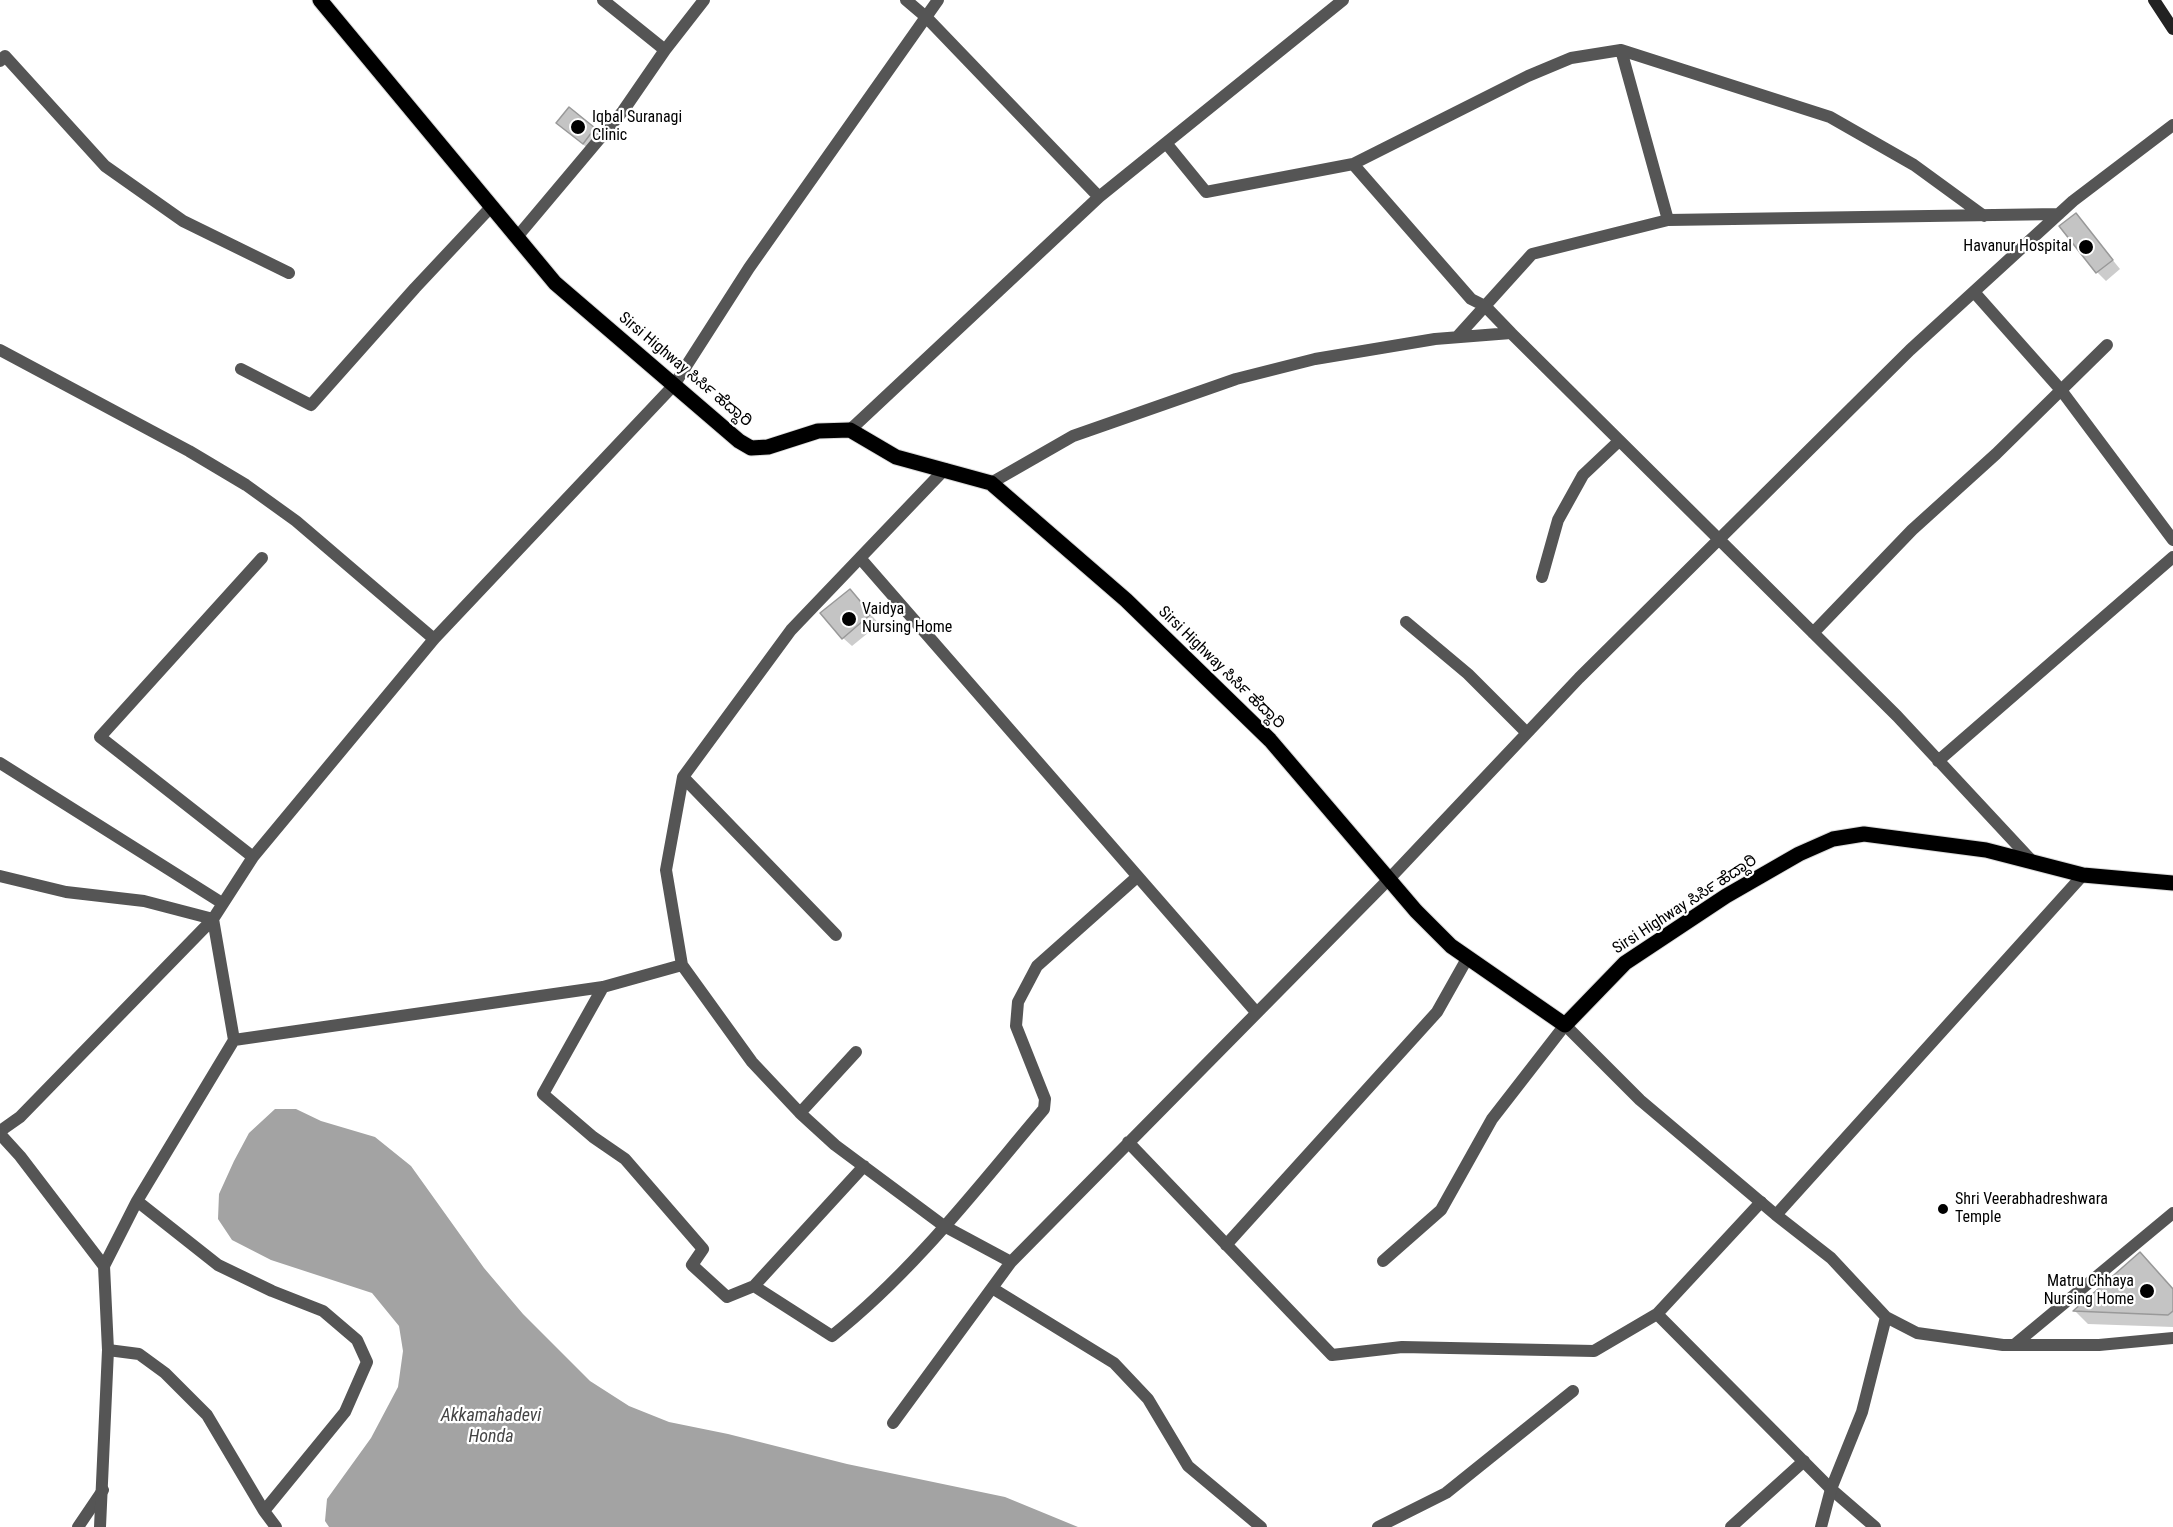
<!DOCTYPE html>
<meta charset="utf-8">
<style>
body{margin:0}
canvas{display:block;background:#fff}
</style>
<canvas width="2173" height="1527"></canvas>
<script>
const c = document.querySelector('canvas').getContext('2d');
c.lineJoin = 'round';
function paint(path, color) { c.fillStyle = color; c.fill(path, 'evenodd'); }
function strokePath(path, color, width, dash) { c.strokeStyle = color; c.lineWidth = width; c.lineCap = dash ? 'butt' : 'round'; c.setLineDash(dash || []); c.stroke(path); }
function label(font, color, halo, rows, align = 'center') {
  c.font = font + ' "Roboto Condensed","Noto Sans Kannada",sans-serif'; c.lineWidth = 4.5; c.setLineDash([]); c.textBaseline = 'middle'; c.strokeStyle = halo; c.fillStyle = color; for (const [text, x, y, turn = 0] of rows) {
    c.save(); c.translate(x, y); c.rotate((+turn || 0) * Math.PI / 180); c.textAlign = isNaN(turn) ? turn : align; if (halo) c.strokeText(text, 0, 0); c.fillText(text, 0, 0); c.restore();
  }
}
const water = new Path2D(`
 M275 1109H296L321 1121 375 1137 411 1166 484 1268 523 1314 590 1381 629 1406 669 1422 728 1434 847 1464 1005 1497 1078 1527H329L325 1521 327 1499 371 1438 398 1387 403 1351 399 1326 372 1293 271 1260 232 1240 218 1219 219 1194 234 1161 249 1133Z`);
const shadow = new Path2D(`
 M558 123 594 129 603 137 592 152Z
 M2076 215 2120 269 2106 281 2097 272Z
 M858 599 879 624 852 646 843 638Z
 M2173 1290V1327L2088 1324 2075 1311Z`);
const building = new Path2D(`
 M569 107 595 128 583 144 556 123Z
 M2076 213 2113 260 2096 273 2059 226Z
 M850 589 871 614 842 639 820 613Z
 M2140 1252 2173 1289V1311L2168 1315 2073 1311Z`);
const minor = new Path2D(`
 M603 0 665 50
 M906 0 926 17 1099 197
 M1621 50 1668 220
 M0 61 5 56 105 166 183 221 289 273
 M1166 143 1206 192 1353 164 1471 299 1485 306 1511 333
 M1353 164 1528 76 1571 58 1621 50 1830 117 1914 165 1984 216
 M517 237 623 111 665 50 704 0
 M1974 292 2061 390 2173 540
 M1457 337 1532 254 1668 220 2059 214
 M0 350 189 451 246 485 296 521 434 639
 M241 369 311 405 415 288 491 207
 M850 430 1099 197 1343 0
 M991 483 1073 436 1236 379 1315 359 1435 339 1511 333 1897 716 2033 862
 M860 558 1256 1012
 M1542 577 1558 520 1583 475 1619 441
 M1406 622 1468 674 1527 733
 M1813 633 1912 530 1996 454 2107 345
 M1938 761 2173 557
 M0 763 222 903
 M683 777 836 935
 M253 857 100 737 262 558
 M0 876 66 892 144 901 213 919
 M682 965 666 870 683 777 791 630 945 469
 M603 987 543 1094 593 1137 625 1159 703 1249 692 1265 727 1297 754 1286 864 1166
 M234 1040 603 987 682 965 752 1062 800 1113 835 1145 944 1226 1011 1262 1390 878 1579 678 1910 350 2073 201 2173 125
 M800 1113 856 1052
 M0 1131 20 1117 213 919
 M1128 1142 1332 1355 1402 1347 1594 1351 1657 1314 1761 1202
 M137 1201 218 1265 272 1291 323 1311 357 1340 367 1362 345 1412 264 1511 276 1527
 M1226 1245 1437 1012 1468 957
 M1383 1261 1441 1210 1492 1119 1565 1025
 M104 1266 137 1201 234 1040 213 919 253 857 434 639 674 385 749 268 938 0
 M754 1286 832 1336C914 1271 977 1188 1044 1109L1045 1099 1016 1026 1018 1002 1037 966 1137 877
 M992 1288 1114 1363 1148 1399 1188 1466 1261 1527
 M1657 1314 1831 1489 1875 1527
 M2014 1345 2173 1213
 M108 1350 139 1354 165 1373 207 1415 264 1511
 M893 1423 1011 1262
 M78 1527 103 1490
 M1378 1527 1446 1493 1573 1391
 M1731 1527 1804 1461`);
const tertiary = new Path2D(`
 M1565 1025 1640 1100 1776 1215 1831 1258 1886 1317 1917 1333 2003 1345H2099L2173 1338
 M0 1134 20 1156 104 1266 108 1350 100 1527
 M1776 1215 2083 875
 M1821 1527 1831 1489 1862 1412 1886 1317`);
const secondary = new Path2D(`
 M2154 0 2173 29`);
const primary = new Path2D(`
 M320 0 555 283 739 441 751 448 768 447 818 431 850 430 896 457 991 483 1126 600 1270 740 1416 911 1451 946 1565 1025 1625 963 1726 896 1799 854 1833 839 1864 834 1986 850 2083 875 2173 883`);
const markers = [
 [578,127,8,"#000"],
 [2086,247,8,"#000"],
 [849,619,8,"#000"],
 [1943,1209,6,"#000"],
 [2147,1291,8,"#000"]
];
const poiNames = [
 ["Iqbal Suranagi",592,118],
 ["Clinic",592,136],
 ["Havanur Hospital",2072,247,"right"],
 ["Vaidya",862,610],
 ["Nursing Home",862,628],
 ["Shri Veerabhadreshwara",1955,1200],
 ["Temple",1955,1218],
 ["Matru Chhaya",2134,1282,"right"],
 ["Nursing Home",2134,1300,"right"]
];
const streetNames = [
 ["Sirsi Highway ಸಿರ್ಸಿ ಹೆದ್ದಾರಿ",685,370,40],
 ["Sirsi Highway ಸಿರ್ಸಿ ಹೆದ್ದಾರಿ",1221,668,44],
 ["Sirsi Highway ಸಿರ್ಸಿ ಹೆದ್ದಾರಿ",1685,905,-33]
];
const waterNames = [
 ["Akkamahadevi",491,1416],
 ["Honda",491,1437]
];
paint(water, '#a3a3a3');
paint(shadow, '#0003');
paint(building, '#c4c4c4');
strokePath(building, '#999', 1.5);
strokePath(primary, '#dbdbdb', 17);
strokePath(minor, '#555', 12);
strokePath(tertiary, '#555', 12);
strokePath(secondary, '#222', 12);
strokePath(primary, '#000', 15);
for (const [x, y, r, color] of markers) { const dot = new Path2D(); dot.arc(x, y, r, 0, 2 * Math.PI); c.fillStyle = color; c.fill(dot); strokePath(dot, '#fff', 2); }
label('16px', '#000', '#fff', poiNames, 'left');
label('16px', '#000', '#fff', streetNames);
label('italic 18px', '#444', '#fff', waterNames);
</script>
